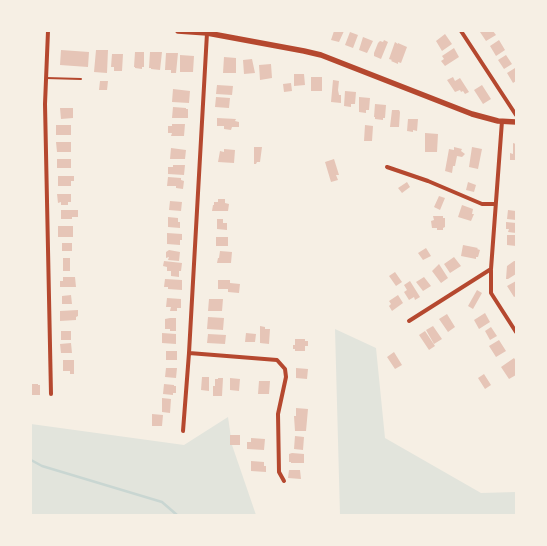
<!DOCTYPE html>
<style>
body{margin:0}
#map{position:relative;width:547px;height:546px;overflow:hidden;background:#f6efe4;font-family:"Exo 2",sans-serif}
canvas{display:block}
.frame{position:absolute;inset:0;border:32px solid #f6efe4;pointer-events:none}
</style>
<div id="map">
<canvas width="547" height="546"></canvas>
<div class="frame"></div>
</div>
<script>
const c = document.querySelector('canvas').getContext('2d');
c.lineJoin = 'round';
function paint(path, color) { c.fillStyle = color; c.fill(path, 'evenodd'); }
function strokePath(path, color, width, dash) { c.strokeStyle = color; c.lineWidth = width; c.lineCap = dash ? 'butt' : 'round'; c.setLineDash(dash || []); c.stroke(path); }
const green = new Path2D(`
 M335 329 376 348 385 438 481 493 516 492V515H340Z
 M228 417 232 445 256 515H31V424L184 445Z`);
const stream = new Path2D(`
 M31 460 42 466 162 502 177 515`);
const building = new Path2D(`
 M334 31H344L339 42 331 40Z
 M482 31H493L496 35 486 41 480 32Z
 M350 32 358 35 353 48 345 45Z
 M445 34 452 44 442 51 436 41Z
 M363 37 373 41 367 53 359 50Z
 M384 40 388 42 381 59 374 56V53L378 43 380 41 383 42Z
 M499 40 505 50 496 56 490 46Z
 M395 42 398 44V43L407 47 401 63 398 62V64L391 61 392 60 389 59Z
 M454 48 459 57 445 66 441 61 444 59 442 56Z
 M61 50 89 52 88 67 60 65Z
 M96 50H108L107 73 94 72Z
 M135 52H144V67H142V69L135 68V67H134Z
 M150 52H162L160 70 151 69V68H149Z
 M166 53H178L176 73H171V70H165Z
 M112 54H123L122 71H114V67H111Z
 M180 55 194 56 193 72H180Z
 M506 55 512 64 504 69 498 60Z
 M224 57 236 58V73H223Z
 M252 59 255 73 244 74 243 60Z
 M271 64 272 78 260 80 259 65Z
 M515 68 516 70V81L513 83 507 73Z
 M294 74H304L305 85 294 86Z
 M311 77H322V91H311Z
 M453 77 455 81 460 78 469 92 465 94 463 91 461 92 460 90 455 92 447 80Z
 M333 80 339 81 338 90 339 95H341V103L331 102Z
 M100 81H108L107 90H99Z
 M291 83 292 91 284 92 283 84Z
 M217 85 233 86 232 95 216 94Z
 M482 85 491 99 483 104 474 90Z
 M173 89 190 91 189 103 172 102Z
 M345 91 356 92 355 104H351V107L344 106Z
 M216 97 230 98 229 108 215 107Z
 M359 97 370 98 369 110H366V113L359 112Z
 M375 104 386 105 385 118H383V120L375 119V117H374Z
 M173 107 186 108V109H188V118H172Z
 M60 108H73V118L61 119Z
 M392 110H399L400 112 399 127H390Z
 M217 118 236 119 235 121 239 122V127H232L231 130 224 129V126H217Z
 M408 119H418L417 131 413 130V132L407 131Z
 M172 124H185L184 136H171L172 133H168V126H172Z
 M56 125H71V135H56Z
 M365 125 373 126 372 141H364Z
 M425 133 438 134 437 152H425Z
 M56 142H71V152H57Z
 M513 143 516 144V160H510V153L513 154Z
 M254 147H262L260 162H257L256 164H254Z
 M454 147 462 149 461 151 465 154 462 157 457 156 455 166H453L452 173 445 171 449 149 454 150Z
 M472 147 482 149 478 169 469 167Z
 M171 148 186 150 185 159H170Z
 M224 149 235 150 234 163 218 162 220 151 224 152Z
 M57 159H71V168H57Z
 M334 159 339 175H336L338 180 331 182 325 162Z
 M173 165H185L184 175 168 174V167H173Z
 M58 176H74V181H71V186H58Z
 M168 177 181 178V180L184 181 183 189 176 188V186H167Z
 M407 182 410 187 402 193 398 188Z
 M468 182 476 185 474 192 466 190Z
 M57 194H71V202H68V205H61V202L58 203Z
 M439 196 445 198 440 210 434 207Z
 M218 199H225V203L229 204 228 211H212L213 205H214V202H218Z
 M170 201 182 202 181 211 169 210Z
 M462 205 473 209 472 214H474L471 221 458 217Z
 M61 210H78V217H72V219H61Z
 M508 210 516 211V220L507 219Z
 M433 216H443V218H445V227L443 228V230H437V228H432L431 221 434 220Z
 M168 217 178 218V222H180V228L168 227Z
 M217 219H223V223H227V230L217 229Z
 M506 222 516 223V233L508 232 509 229H506Z
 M58 226H73V237H58Z
 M167 233 182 234V240H180V245L167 244Z
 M507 235H516V246L507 245Z
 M216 237H228V246H216Z
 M62 243H72V251H62Z
 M463 245 478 248 477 249 480 250 478 257H476V259L461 256Z
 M426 248 431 256 423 260 418 253Z
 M169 250 180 252 179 261 168 260 169 257 166 258V252Z
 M220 251 232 252 231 263H217L218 258H219Z
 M454 257 461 266 450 273 444 264Z
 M63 258H70V271H63Z
 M164 261 182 263 181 271H179V277L171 276V271H167V267L163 266Z
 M514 261H516V274L508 279H506L507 266Z
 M439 264 448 278 441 283 432 271Z
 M395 272 402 282 396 286 389 276Z
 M63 277H75L76 287H60V281H63Z
 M424 277 431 286 423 291 416 282Z
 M165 279 182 280V290L168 289V287H164Z
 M218 280H230V283L240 284 239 293 228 292V289H218Z
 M410 281 420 297 415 300 414 297 409 300 404 292 407 290 404 285Z
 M516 281V296L514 297 507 286Z
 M477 290 482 293 473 309 468 306Z
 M71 295 72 304H62V296Z
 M398 295 403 303 392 311 389 306 391 304 389 301Z
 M167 298 181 299V308H177V311H170L171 307H166Z
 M209 299H223L222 311H208Z
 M78 310V316L76 317V320L60 321V311Z
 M485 313 490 322 479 329 474 320Z
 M447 314 455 327 448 332 439 319Z
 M208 317 224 318 223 330 207 329Z
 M170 318H176V331H170V329H165V319Z
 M260 326 265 327V329H270L269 344 260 343Z
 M433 326 442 339 434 344 426 330Z
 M491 327 497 336 490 340 485 331Z
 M61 331H71V340H61Z
 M425 331 435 346 429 350 419 335Z
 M162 333 176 334V344L162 343Z
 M246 333 256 334 255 342H245Z
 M208 334 226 335 225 344 207 343Z
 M295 339H305V341H308V346H305V351H295V349H293V345H295Z
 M499 340 506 351 496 357 489 346Z
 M71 343 72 353H61L60 344Z
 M166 351H177V360H166Z
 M394 352 402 365 395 369 387 357Z
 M514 358 516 361V375L509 379 501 367Z
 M63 360H74V374H70V371H63Z
 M166 368H177L176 378 165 377Z
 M296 368 308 369 307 379 296 378Z
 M484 374 491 385 485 389 478 378Z
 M202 377H209V391L201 390Z
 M218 378H223L222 396H213V386H215V379H218Z
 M230 378 240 379 239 391 230 390Z
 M259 381H270L269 394H258Z
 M31 384H38V385H40V395H31Z
 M164 384 174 385V386H176V393H173V395L163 394Z
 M162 398 171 399 170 413 162 412Z
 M296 408 308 409 306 431H295L294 416H296Z
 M152 414 163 415 162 426H152Z
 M230 435H240V445H230Z
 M295 436 304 437 303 450 294 449Z
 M251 438 265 439 264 450 247 449V442H251Z
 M292 453 304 454V463H291V462H289V454Z
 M251 461 264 462V466H266V472L251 471Z
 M289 470H300L301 479 288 478Z`);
const service = new Path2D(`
 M46 78 81 79`);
const minor = new Path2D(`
 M48 31 45 104 51 394
 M461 31 516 115
 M502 121 491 269V293L516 332
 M387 167 428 181 482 204H495
 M409 321 491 269
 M189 353 277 360 285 369 286 377 278 414 279 472 284 481
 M183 431 189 353 207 33`);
const secondary = new Path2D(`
 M178 31 207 33 304 51 321 55 472 114 498 121 516 122`);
paint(green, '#e2e4dc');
strokePath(stream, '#c9d6d2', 2.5);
paint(building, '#e6c5b7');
strokePath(service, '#b5482f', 2);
strokePath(minor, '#b5482f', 4);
strokePath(secondary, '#b5482f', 5.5);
</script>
